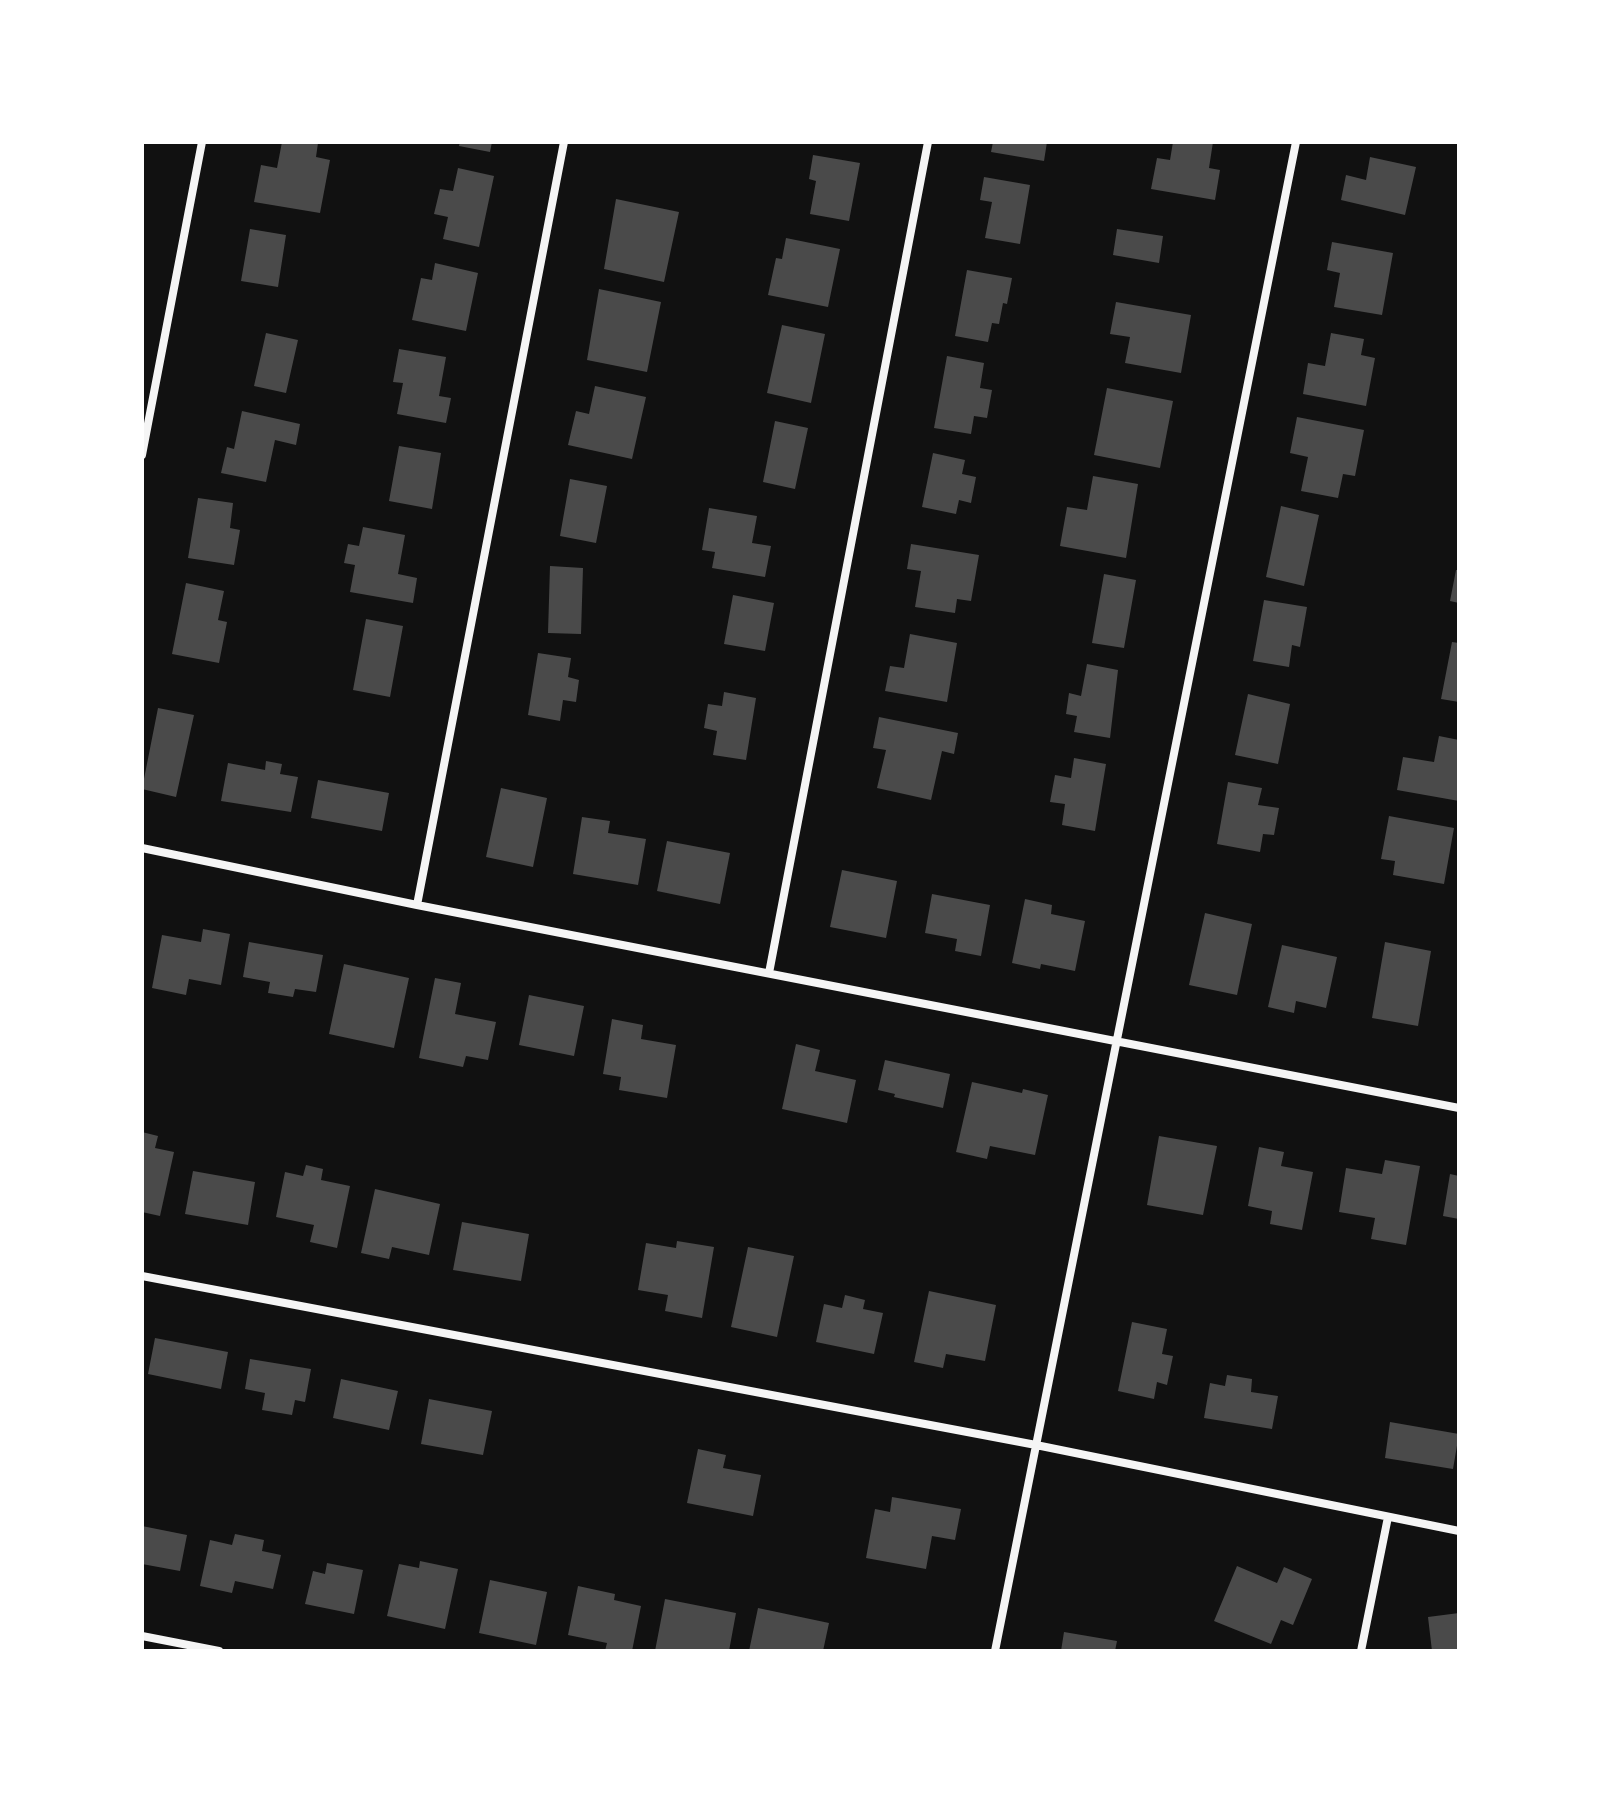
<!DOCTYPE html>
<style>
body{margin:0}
#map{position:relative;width:1601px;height:1793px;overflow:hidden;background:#111;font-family:"Archivo Narrow",sans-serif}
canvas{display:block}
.frame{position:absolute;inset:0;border:144px solid #fff;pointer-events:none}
</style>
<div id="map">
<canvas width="1601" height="1793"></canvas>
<div class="frame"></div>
</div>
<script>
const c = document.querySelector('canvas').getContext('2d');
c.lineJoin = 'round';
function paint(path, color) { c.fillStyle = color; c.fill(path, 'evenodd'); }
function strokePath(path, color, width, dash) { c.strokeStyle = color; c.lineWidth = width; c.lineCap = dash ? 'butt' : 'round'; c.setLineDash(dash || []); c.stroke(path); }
const building = new Path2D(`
 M282 142 318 143 316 157 330 160 320 213 254 202 261 165 277 168Z
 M460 142H492L490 152 459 146Z
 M993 142H1047L1044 161 991 152Z
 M1173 142H1213L1209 168 1220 170 1215 200 1151 189 1157 158 1170 160Z
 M813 155 860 163 849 221 810 214 816 181 809 179Z
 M1370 157 1416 167 1405 215 1341 200 1346 175 1366 180Z
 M458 168 494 176 479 247 443 239 448 217 434 214 440 189 453 191Z
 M984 177 1030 185 1020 244 985 238 992 202 980 200Z
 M616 199 679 212 664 282 604 269Z
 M250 229 286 235 278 287 241 281Z
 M1117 229 1163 236 1159 263 1113 255Z
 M786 238 840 249 828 307 768 295 776 258 782 259Z
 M1332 242 1393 253 1382 315 1334 307 1340 273 1327 270Z
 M435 263 478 273 466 331 412 320 421 278 432 280Z
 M967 270 1012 278 1007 304 1003 303 999 324 992 323 988 342 955 336Z
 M599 289 661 302 647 372 587 360Z
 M1116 302 1191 315 1181 373 1125 363 1130 337 1110 334Z
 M782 325 825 334 811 403 767 393Z
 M266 333 298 340 286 393 254 386Z
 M1331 333 1364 339 1361 355 1375 358 1366 406 1303 394 1308 363 1325 366Z
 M399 349 446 357 439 396 451 398 446 423 397 414 403 383 393 382Z
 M947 356 984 363 980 388 992 390 987 418 974 416 971 434 934 428Z
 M595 386 646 397 632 459 568 445 576 411 589 414Z
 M1107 388 1173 401 1160 468 1094 455Z
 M242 411 300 424 296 445 275 440 266 482 221 473 227 447 234 449Z
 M1297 417 1364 430 1355 476 1343 474 1338 498 1301 491 1308 457 1290 453Z
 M775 421 808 428 795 489 763 482Z
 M399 446 441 453 432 509 389 501Z
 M933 453 965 460 962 474 976 477 971 503 959 500 956 514 922 507Z
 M1093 476 1138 484 1126 558 1060 546 1067 507 1087 510Z
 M570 479 607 486 596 543 560 536Z
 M198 498 233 503 230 528 240 530 234 565 188 558Z
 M1281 506 1319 515 1304 586 1266 577Z
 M709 508 757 516 752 543 771 546 765 577 712 568 715 552 702 550Z
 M363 527 405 535 398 574 417 578 413 603 350 592 355 565 344 563 348 544 359 546Z
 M911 544 979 555 971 601 957 599 955 613 915 607 921 571 907 569Z
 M550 566 583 568 581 634 548 633Z
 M1456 570H1459V603L1450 601Z
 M1104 574 1136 580 1124 648 1092 643Z
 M186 583 224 591 218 620 227 622 219 663 172 654Z
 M733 595 774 603 765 651 724 644Z
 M1264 600 1307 607 1300 647 1292 645 1289 667 1253 661Z
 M366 619 403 626 390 697 353 690Z
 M910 634 957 643 947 702 885 691 890 666 904 668Z
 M1452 642 1459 643V702L1441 699Z
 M538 653 571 658 568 677 579 680 576 702 563 700 560 721 528 715Z
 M1087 664 1118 670 1110 738 1074 732 1077 716 1066 714 1069 693 1081 696Z
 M724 692 756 698 746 760 713 755 717 731 704 728 708 704 722 706Z
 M1248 694 1290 704 1278 764 1235 755Z
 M158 708 194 715 176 797 142 789Z
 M879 717 958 733 954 754 942 751 931 800 877 788 886 750 873 748Z
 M1439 736 1459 740V801L1397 790 1403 757 1434 762Z
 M1074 758 1106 764 1095 831 1062 825 1065 804 1050 802 1055 775 1071 778Z
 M266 761 282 764 280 774 298 777 291 812 221 801 228 763 265 770Z
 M318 780 389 793 382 831 311 818Z
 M1228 782 1262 788 1258 805 1279 808 1274 835 1263 834 1260 852 1217 844Z
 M501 788 547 798 533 867 486 857Z
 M1389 816 1454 828 1444 884 1393 875 1395 861 1381 859Z
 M582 817 610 821 608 833 646 839 638 885 573 874Z
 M667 841 730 853 720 904 657 891Z
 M842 870 897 881 886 938 830 927Z
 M932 894 990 905 981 956 955 951 957 939 925 933Z
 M1025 899 1052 905 1051 914 1085 921 1075 971 1041 964 1040 969 1012 963Z
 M1205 913 1252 924 1237 995 1189 985Z
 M203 929 230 934 221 985 189 979 186 995 152 988 162 935 201 942Z
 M249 942 323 955 316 992 295 989 293 997 268 993 270 982 243 977Z
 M1385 942 1431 951 1418 1026 1372 1018Z
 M1282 945 1337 957 1326 1008 1296 1001 1294 1013 1268 1007Z
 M344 964 409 978 394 1048 329 1034Z
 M435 978 461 983 455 1014 496 1022 488 1060 466 1056 463 1067 419 1058Z
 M529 995 584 1006 574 1056 519 1045Z
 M612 1019 643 1025 641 1039 676 1045 667 1098 619 1090 621 1077 603 1074Z
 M796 1044 820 1050 815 1071 856 1080 847 1123 782 1109Z
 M885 1060 950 1074 943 1108 894 1097 895 1094 878 1090Z
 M972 1082 1022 1093 1023 1089 1048 1095 1035 1155 990 1146 987 1159 956 1152Z
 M142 1132 158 1136 155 1148 174 1152 160 1216 142 1212Z
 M1159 1136 1217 1146 1203 1215 1147 1205Z
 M1259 1147 1284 1152 1281 1166 1313 1172 1302 1230 1270 1224 1272 1211 1248 1206Z
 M1385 1160 1420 1166 1406 1245 1371 1239 1375 1218 1339 1212 1346 1168 1382 1174Z
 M306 1165 323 1169 321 1180 350 1186 337 1248 310 1242 314 1225 276 1217 285 1172 303 1176Z
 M193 1171 255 1182 248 1225 185 1214Z
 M1450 1174 1459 1176V1219L1443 1216Z
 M375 1189 440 1204 429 1255 392 1247 389 1259 361 1253Z
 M462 1222 529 1234 521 1281 453 1270Z
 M677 1241 714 1247 702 1318 665 1311 668 1295 638 1290 646 1243 676 1248Z
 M748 1247 794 1256 777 1337 731 1327Z
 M929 1291 996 1305 985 1361 946 1354 943 1368 914 1362Z
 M845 1295 865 1300 863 1309 883 1313 874 1354 816 1342 824 1304 842 1308Z
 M1132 1322 1167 1329 1162 1354 1173 1356 1167 1385 1157 1382 1154 1399 1118 1391Z
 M155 1338 228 1352 221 1389 148 1374Z
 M250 1359 311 1369 305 1402 295 1400 292 1415 262 1410 265 1393 245 1389Z
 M1227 1375 1252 1379 1251 1392 1278 1396 1272 1429 1204 1418 1210 1383 1225 1386Z
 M341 1379 398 1391 389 1430 333 1418Z
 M429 1399 492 1411 483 1455 421 1444Z
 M1390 1422 1459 1434 1453 1469 1385 1458Z
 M698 1449 726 1455 723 1468 761 1475 753 1516 687 1503Z
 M892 1497 961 1509 955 1540 932 1536 926 1569 866 1558 875 1509 890 1512Z
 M142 1526 187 1535 180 1571 142 1564Z
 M235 1534 264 1540 262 1551 281 1555 273 1589 235 1581 232 1593 200 1586 210 1540 232 1545Z
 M420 1561 458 1569 445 1629 387 1616 399 1564 419 1568Z
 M327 1563 363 1570 354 1614 305 1604 313 1571 325 1574Z
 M1237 1566 1277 1583 1284 1567 1312 1579 1293 1625 1281 1620 1271 1644 1214 1621Z
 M490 1580 547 1592 536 1645 479 1633Z
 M578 1586 615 1594 614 1600 641 1606 632 1651H605L607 1643 568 1635Z
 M665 1599 736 1613 729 1651H655Z
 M758 1608 829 1623 823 1651H749Z
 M1459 1613V1651H1432L1428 1617Z
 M1064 1632 1117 1641 1115 1651H1061Z`);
const minor = new Path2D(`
 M142 455 202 142
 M142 848 417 905 1459 1108
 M417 905 564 142
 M769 973 928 142
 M142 1276 1036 1445 1459 1531
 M142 1636 219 1651
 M995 1651 1296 142
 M1361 1651 1388 1517`);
paint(building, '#4a4a4a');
strokePath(minor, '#f5f5f5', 8);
</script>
